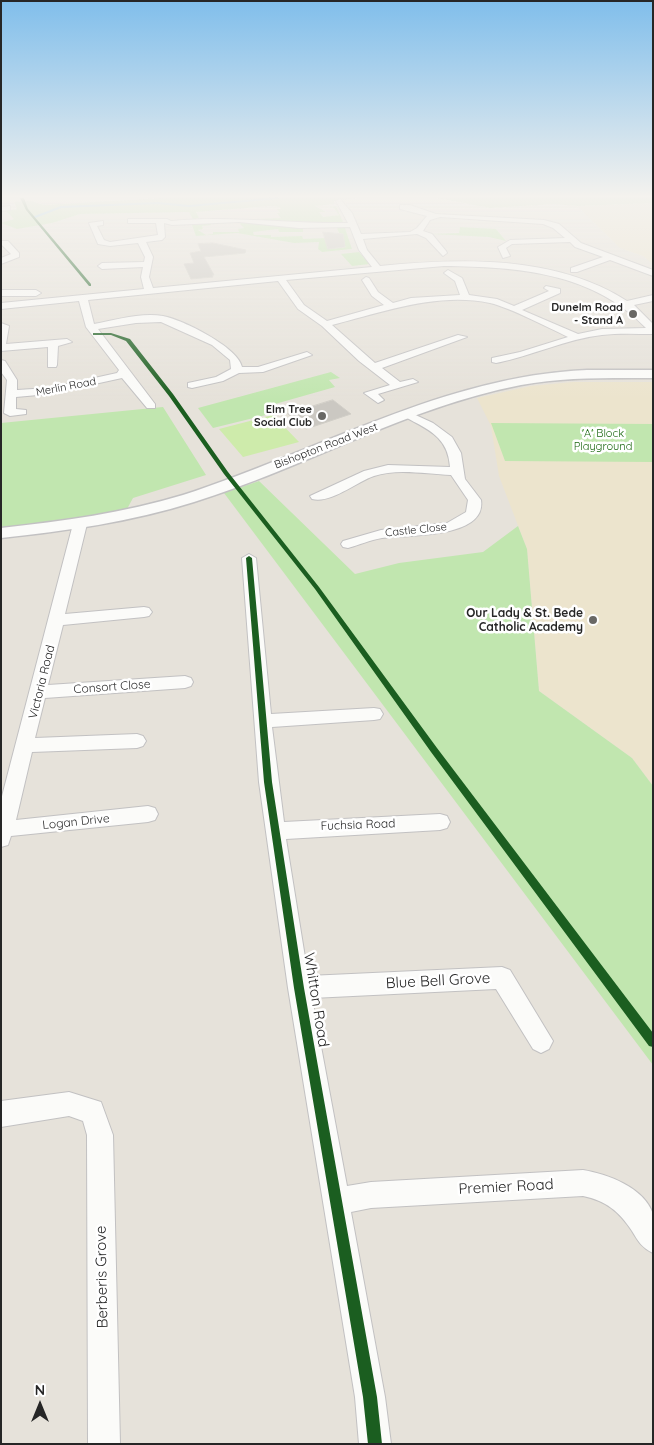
<!DOCTYPE html>
<style>
body{margin:0}
#map{position:relative;width:654px;height:1445px;overflow:hidden;background:#e6e2da;font-family:Quicksand,sans-serif}
canvas{display:block}
.frame{position:absolute;inset:0;border:2px solid #262626;pointer-events:none}
.north{position:absolute;left:15px;top:1380px;width:50px;height:50px;-webkit-text-stroke:4px #fff;paint-order:stroke;rotate:0deg;font-size:14px;font-weight:700;line-height:20px;text-align:center;color:#262626}
.north::after{content:'';display:block;margin:auto;width:18px;height:22px;background:#262626;clip-path:polygon(50% 0,100% 100%,50% 72%,0 100%)}
</style>
<div id="map">
<canvas width="654" height="1445"></canvas>
<div class="frame"></div>
<div class="north">N</div>
</div>
<script>
const c = document.querySelector('canvas').getContext('2d');
c.lineJoin = 'round';
function paint(path, color) { c.fillStyle = color; c.fill(path, 'evenodd'); }
function strokePath(path, color, width, dash) { c.strokeStyle = color; c.lineWidth = width; c.lineCap = dash ? 'butt' : 'round'; c.setLineDash(dash || []); c.stroke(path); }
function label(font, color, halo, rows, align = 'center') {
  c.font = font + ' Quicksand,sans-serif'; c.lineWidth = 5; c.setLineDash([]); c.textBaseline = 'middle'; c.strokeStyle = halo; c.fillStyle = color; for (const [text, x, y, turn = 0] of rows) {
    c.save(); c.translate(x, y); c.rotate((+turn || 0) * Math.PI / 180); c.textAlign = isNaN(turn) ? turn : align; if (halo) c.strokeText(text, 0, 0); c.fillText(text, 0, 0); c.restore();
  }
}
const education = new Path2D(`
 M653 203V264L643 256 620 248 577 206Z
 M573 382H653V786L632 758 539 691 527 549 499 476 491 426 477 398 531 386Z`);
const green = new Path2D(`
 M162 198H356L334 201V204L315 206 326 212H319L323 217 339 215 334 208 328 207 336 206 343 222 340 224H292L256 219 281 218 277 213H280L277 209H281L279 207 270 206 196 212 199 218H196L197 221 213 218V220L194 221 189 212 80 214 52 223 17 229 1 223 14 219 6 211 17 209 14 202 31 201 44 205Z
 M437 198H653V203L577 206 555 204 490 208Z
 M242 221 303 228V232H279L278 229 253 232 254 235H271V237L302 236 303 239 326 238 328 249 347 247 342 246 343 234 339 233 337 228H331L334 226 344 225 352 249 322 252 318 249 319 242 294 243 237 233 196 236 192 225 210 223 211 225 202 226 203 229 198 230 206 235 213 234V232H239L238 229 244 228 240 224Z
 M460 227 496 229 506 241 489 237 431 234 459 233Z
 M359 252 370 264 352 266 341 254Z
 M331 372 340 378 329 380 335 387 275 404 282 411 213 428 198 408Z
 M163 407 206 475 133 498 127 509 104 515 1 528V423Z
 M491 423 653 424V462L505 461Z
 M259 481 355 574 399 563 483 552 518 526 527 549 539 691 632 758 653 786V1065L224 493Z`);
const pitch = new Path2D(`
 M273 415 299 442 243 457 219 429Z`);
const stream = new Path2D(`
 M35 217 61 207 158 203 189 206 278 198`);
const building = new Path2D(`
 M323 232 343 234 345 247 328 249Z
 M213 243 246 250 245 253 204 257 214 275H212L213 277 191 279 184 264 194 263 190 253 201 251 198 244Z
 M333 400 351 414 306 429 288 414Z`);
const minor = new Path2D(`
 M340 199 352 213 361 234 410 232 417 228 427 216 400 209V205H410L436 214 544 220 559 224 581 243 653 270V276L610 260 577 272H571V268L603 257 575 247 570 242 512 244 506 248 510 256 503 258 498 247 510 240 565 238 553 228 543 224 440 217 430 220 423 231 432 234 446 251 447 253 443 256 426 238 417 234 363 239 367 250 380 266C462 258 555 255 627 301L653 295V301L634 305 653 324V334C636 334 618 333 602 335 566 339 532 356 496 363L492 362V358L520 352 568 337C547 327 511 308 490 303 437 292 383 312 332 325L375 363 458 335 467 337 382 368 400 382 413 379 418 382 378 394 384 400 378 403 364 393 390 385 359 361 322 326 298 309 278 281 88 300 94 324C115 320 142 312 163 316 183 320 238 347 242 367H258L307 352 312 355 263 372 239 373 223 381 192 388 188 387V383L216 377 231 369 230 360 212 345 161 322 136 323 98 329 155 404V408H147L122 378 49 394 16 397V409L26 410V414L10 416 4 413 7 380 1 372V360L5 361 17 380V390L49 388 117 373 119 370 86 327 79 301 1 309V303L144 289 141 277 143 267 102 269 98 266 102 263 144 262 145 257 138 243 110 246 98 244 89 223 103 221V225L97 226 104 240 110 242 158 235 156 223H128V219H167L171 221C230 215 289 224 348 223L336 201ZM239 222 299 228 350 227 359 250 372 267 153 288 149 277 153 257 146 242 162 240 165 237 164 223 172 225ZM444 266C518 267 592 272 646 328L602 329 578 334 522 310 560 293V289L546 286 544 288 549 291 514 306 497 299 469 295 462 278 448 270 444 273 455 281 460 295 411 298 393 303 378 292 369 278 366 277 362 280 372 296 384 305 327 321 304 305 286 280Z
 M10 206V210L1 211V207Z
 M2 241H8L19 253V257L1 264V258L11 254 1 244Z
 M1 290H36L41 293 36 296H1Z
 M1 323 9 326 6 344 67 339 72 342 58 346 57 365 56 367H48V347L1 351Z
 M409 412 433 423 452 437 461 453 465 479 481 500C487 539 405 535 382 538 370 540 359 545 348 548L343 547 341 544 343 541 381 530 447 523 466 512 468 500 451 475C427 474 397 468 374 476 356 482 331 504 312 499L310 496 364 471 388 465 450 467C448 437 429 430 405 417L403 415Z
 M80 520 87 524 65 614 144 607 149 608 152 612 149 616 144 617 63 625 48 685 185 676 191 678 193 682 191 686 185 688 45 698 35 738 137 734 143 736 146 741 143 746 137 748 32 752 16 820 148 806 155 808 158 814 155 820 148 822 11 836 8 845 1 847V800L73 524Z
 M249 554 256 558 271 714 374 708 380 709 383 714 380 719 374 720 272 727 284 822 440 814 447 816 450 822 447 828 440 830 286 839 308 976 502 967 510 970 553 1041 549 1049 541 1053 533 1049 496 989 312 998 347 1186 371 1182 583 1170C607 1174 644 1187 653 1214 654 1224 653 1241 653 1253 642 1248 638 1241 632 1231 619 1211 606 1201 583 1196L371 1208 351 1212 385 1397 391 1444H359L355 1397 288 988 259 782 242 558Z
 M69 1092 101 1102 113 1135 120 1444H88L87 1135 83 1121 69 1116 1 1127V1101Z`);
const tertiary = new Path2D(`
 M587 370H653V378C609 378 564 377 521 385 407 407 304 468 194 502 131 522 66 531 1 538V528C63 521 124 513 183 495 317 452 444 376 587 370Z`);
const cycleway = new Path2D(`
 M20 198H24L28 209 91 284V286H89L26 210Z
 M95 333H111L130 339 173 394 228 472 319 587 437 748 653 1033V1047L649 1046 431 752 315 589 224 474 169 396 126 341 111 335H93V333Z
 M249 556 252 558 272 782 304 988 377 1397 382 1444H368L363 1397 294 988 264 782 246 558Z`);
const markers = [
 [633,314,5,"#696865"],
 [322,416,5,"#696865"],
 [593,620,5,"#696865"]
];
const farPoinames = [
 ["Dunelm Road",623,308],
 ["- Stand A",623,321],
 ["Elm Tree",312,410],
 ["Social Club",312,423]
];
const farStreetnames = [
 ["Merlin Road",66,387,-11],
 ["Bishopton Road West",326,446,-21],
 ["Castle Close",416,530,-6]
];
const farParknames = [
 ["'A' Block",603,434],
 ["Playground",603,447]
];
const poiNames = [
 ["Our Lady & St. Bede",583,613],
 ["Catholic Academy",583,627]
];
const streetNames = [
 ["Victoria Road",42,682,-76],
 ["Consort Close",112,687,-4],
 ["Logan Drive",76,822,-6],
 ["Fuchsia Road",358,825,-2]
];
const nearStreetnames = [
 ["Blue Bell Grove",438,981,-3],
 ["Whitton Road",316,1000,81],
 ["Premier Road",506,1187,-3],
 ["Berberis Grove",102,1277,-91]
];
paint(education, '#ece4cd');
paint(green, '#c1e6af');
paint(pitch, '#ceebab');
strokePath(stream, '#85ccf0', 2);
paint(building, '#cbc8c2');
strokePath(building, '#d1cec7', 1);
strokePath(minor, '#c2c1c2', 2);
strokePath(tertiary, '#c2c1c2', 3);
paint(minor, '#fbfbf9');
paint(tertiary, '#fbfbf9');
paint(cycleway, '#1b5e20');
const sky = c.createLinearGradient(0, 0, 0, 400);
sky.addColorStop(0, '#80beeb');
sky.addColorStop(0.49, '#f4f2ee');
sky.addColorStop(1, '#f4f2ee00');
c.fillStyle = sky;
c.fillRect(0, 0, 654, 400);
for (const [x, y, r, color] of markers) { const dot = new Path2D(); dot.arc(x, y, r, 0, 2 * Math.PI); c.fillStyle = color; c.fill(dot); strokePath(dot, '#fff', 2); }
label('bold 11px', '#262626', '#fff', farPoinames, 'right');
label('11px', '#262626', '#fff', farStreetnames);
label('11px', '#1c6812', '#fff', farParknames);
label('bold 12px', '#262626', '#fff', poiNames, 'right');
label('12px', '#262626', '#fff', streetNames);
label('15px', '#262626', '#fff', nearStreetnames);
</script>
